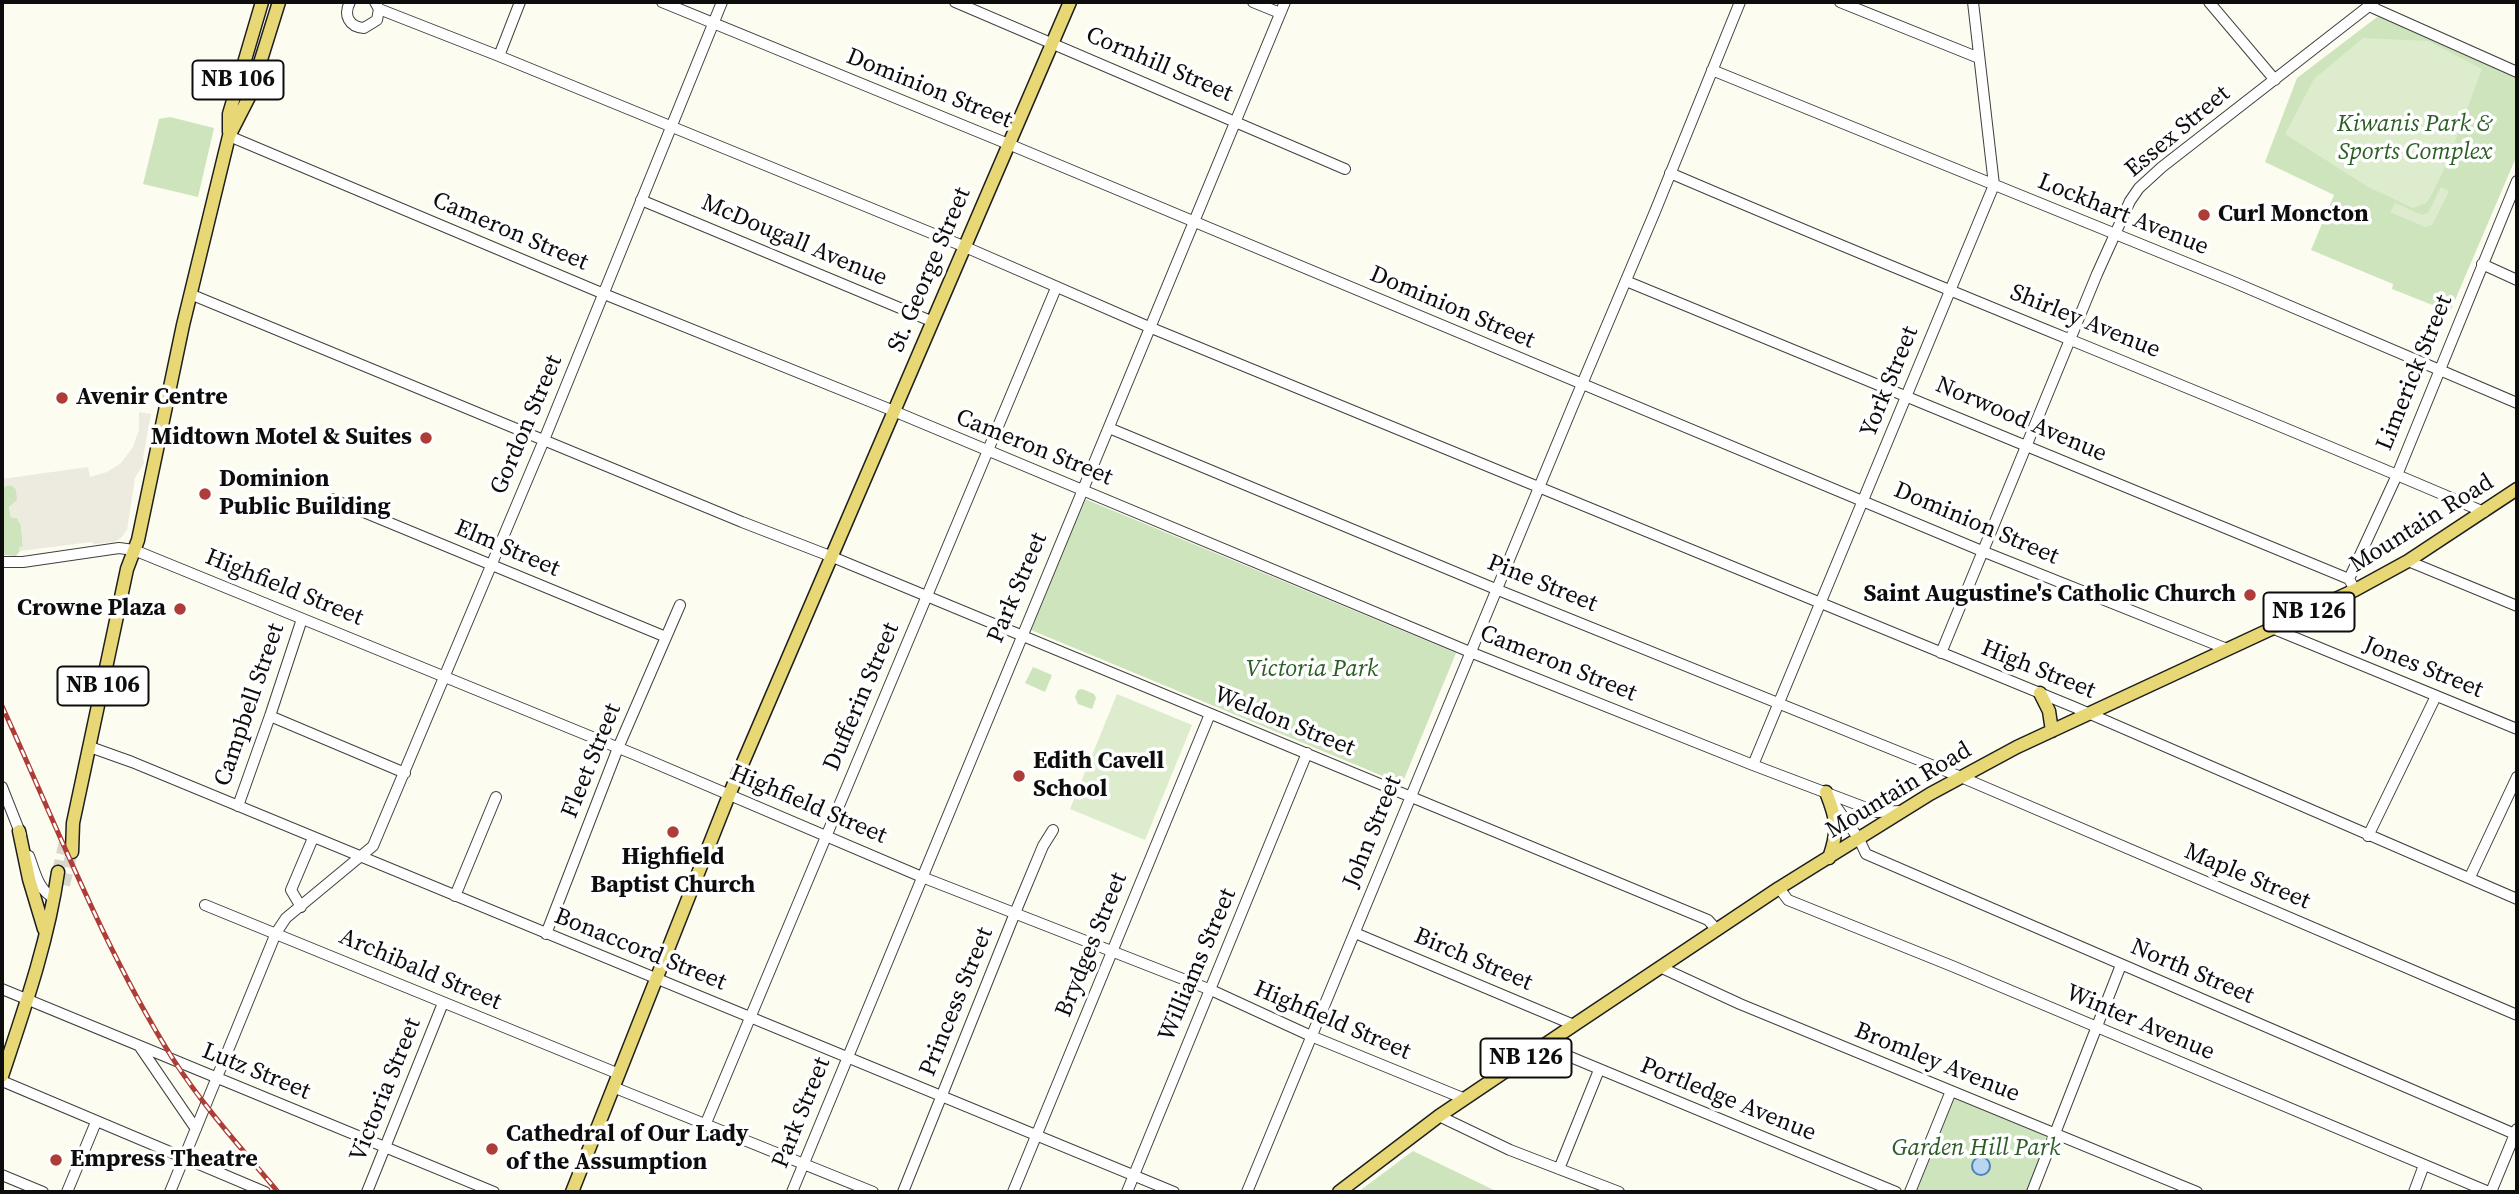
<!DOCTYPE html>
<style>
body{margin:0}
#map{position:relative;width:2519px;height:1194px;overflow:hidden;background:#fdfcf0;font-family:"Source Serif 4",serif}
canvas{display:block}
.frame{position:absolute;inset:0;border:4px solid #0d0d0d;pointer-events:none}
</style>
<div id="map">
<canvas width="2519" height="1194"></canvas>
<div class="frame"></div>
</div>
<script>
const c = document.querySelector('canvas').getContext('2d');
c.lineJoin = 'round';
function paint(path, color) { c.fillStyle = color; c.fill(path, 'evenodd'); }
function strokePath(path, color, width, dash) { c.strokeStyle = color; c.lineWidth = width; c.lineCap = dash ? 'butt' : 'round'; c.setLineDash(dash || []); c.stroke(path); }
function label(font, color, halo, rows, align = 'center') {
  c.font = font + ' "Source Serif 4",serif'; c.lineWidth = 7; c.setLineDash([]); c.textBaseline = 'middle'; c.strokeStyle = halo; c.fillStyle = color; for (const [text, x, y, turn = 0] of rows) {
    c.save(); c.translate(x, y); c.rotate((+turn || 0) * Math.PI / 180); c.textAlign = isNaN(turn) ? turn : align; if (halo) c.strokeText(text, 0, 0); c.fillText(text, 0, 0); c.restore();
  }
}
const green = new Path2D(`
 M2381 14 2517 77V155L2450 312 2392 289 2393 284 2311 250 2334 195 2265 162 2297 78Z
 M170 117 214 128 198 197 143 184 159 119Z
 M11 485 16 489 18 500 9 507 11 517 17 518 21 525 23 547 19 548 20 551 16 556 2 555V487Z
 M1085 499 1456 653 1402 784 1031 630Z
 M1033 667 1052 675 1045 692 1025 683Z
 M1082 689 1094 694 1096 698 1092 709 1078 704 1075 697 1078 690Z
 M1951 1091 2056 1134 2032 1192H1910Z
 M1413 1151 1498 1192H1358Z`);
const pitch = new Path2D(`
 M2363 38 2428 41 2482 69 2447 163 2431 196 2426 203 2413 208 2368 187 2285 134 2314 79Z
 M2441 187 2449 191 2432 225 2425 227 2390 212 2395 203 2422 215 2428 213Z
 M1117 694 1192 725 1145 840 1070 809Z`);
const plaza = new Path2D(`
 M139 412 151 414 143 458 144 463 135 478 127 530 121 538 114 542 94 544 91 542 20 551 19 548 23 546 21 525 17 518 11 517 9 507 17 500 16 489 11 485 2 487V479L88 467 90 477 107 472 121 463 133 447 139 430Z`);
const water = new Path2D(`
 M1972 1166a9 9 0 1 1 18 0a9 9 0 1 1-18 0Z`);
const majorTunnel = new Path2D(`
 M58 872 66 837
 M64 885 72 852`);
const minor = new Path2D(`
 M350 2C343 15 349 27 364 28L377 20 379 9 375 2
 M662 2 1018 148 1982 551 2227 649
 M955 2 1345 169
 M1253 2 1280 13
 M1840 2 1979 58
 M2209 2 2275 80
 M2369 6 2517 72
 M379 9 499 56 963 246 1149 327 2074 707 2517 899
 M499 56 520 2
 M1712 70 2231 281 2517 403
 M229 136 604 294 884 407 1470 652 1753 765 1877 812 1901 811
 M1670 173C1940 289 2214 396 2484 512
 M641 200 931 321
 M2482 264 2517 280
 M1626 281 2349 579 2355 590
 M190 294 742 522 830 556 1708 920 1717 930
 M1109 428 1498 590 1961 777 2517 1015
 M332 499 666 637
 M2408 561 2517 606
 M2 562H23L119 548 134 550 636 755 922 877 1211 990 1311 1036 1465 1099
 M2349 579 2397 475 2517 181
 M2274 629 2517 729
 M1941 653 2097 274 2130 201 2139 188 2162 167 2374 2
 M270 716 405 773
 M90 747 132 762 1174 1192
 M1753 765 1994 185 1973 2
 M2 787 21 835
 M1832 801 1859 839 1866 854 2517 1135
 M238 806 270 716 302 619
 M2368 836 2436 696
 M29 856C35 872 38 890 54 898
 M2470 877 2517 777
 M1779 888 1788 900 1952 966 2489 1192
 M455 896 496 797
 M205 905 619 1074
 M301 907 291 890 313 838
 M1355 933 1574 1025
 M546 934 618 748 680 605
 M1662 968 1740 1004 2197 1192
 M2 989 494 1192
 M1544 1046 1896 1192
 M140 1047 196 1129
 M2 1081 265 1192
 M613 1087 873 1192
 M1439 1116 1510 1150 1619 1192
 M706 1123 1056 288
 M1559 1169 1599 1070
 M2 1175 43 1192
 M67 1192 96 1122
 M170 1192 276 933 286 918 373 846 544 440 722 2
 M367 1192 443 1003
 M792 1192 1285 2
 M903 1192 1015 913 1043 846 1053 830
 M1013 1192 1210 714
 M1127 1192 1307 753
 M1247 1192 1574 403 1654 214 1740 2
 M1910 1192 1951 1091
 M2032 1192 2121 965
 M2414 1192 2424 1165
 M2491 1192 2517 1129`);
const major = new Path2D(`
 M229 132V114L262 2
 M2040 693 2049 711 2052 731
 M1826 792C1837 820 1839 829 1829 858
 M19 831 29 879 44 929
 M72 852 73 823 127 569 138 540 183 325 229 136 250 95 279 2
 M2 1076C24 1010 48 942 58 872
 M572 1192 729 795 1070 2
 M1339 1192 1439 1116 1574 1025 1779 888 1930 794 2017 747 2355 590 2408 561 2517 489`);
const rail = new Path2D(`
 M2 706C56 824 103 948 173 1059 203 1106 242 1149 278 1192`);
const markers = [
 [2204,215,7,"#ad3d36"],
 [62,398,7,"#ad3d36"],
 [426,438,7,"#ad3d36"],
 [205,494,7,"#ad3d36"],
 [2250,595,7,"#ad3d36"],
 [180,609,7,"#ad3d36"],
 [1019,776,7,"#ad3d36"],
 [673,832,7,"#ad3d36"],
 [492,1149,7,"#ad3d36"],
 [56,1160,7,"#ad3d36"]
];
const shields = [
 [238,80,91],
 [2309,612,91],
 [103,686,91],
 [1526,1058,91]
];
const shieldNames = [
 ["NB 106",238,80],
 ["NB 126",2309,612],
 ["NB 106",103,686],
 ["NB 126",1526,1058]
];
const streetNames = [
 ["Cornhill Street",1159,65,23],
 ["Dominion Street",929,89,22],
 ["Essex Street",2178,132,-40],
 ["Lockhart Avenue",2123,215,22],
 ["Cameron Street",510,232,23],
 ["McDougall Avenue",794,241,23],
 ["St. George Street",930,270,-67],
 ["Dominion Street",1452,308,23],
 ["Shirley Avenue",2085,322,22],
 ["Limerick Street",2415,373,-68],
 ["York Street",1890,382,-68],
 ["Norwood Avenue",2021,420,23],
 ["Gordon Street",527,425,-67],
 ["Cameron Street",1034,448,22],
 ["Dominion Street",1976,524,23],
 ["Mountain Road",2422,524,-32],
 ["Elm Street",507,549,23],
 ["Pine Street",1542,584,22],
 ["Highfield Street",284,588,22],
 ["Park Street",1018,588,-67],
 ["Cameron Street",1558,664,22],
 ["Jones Street",2423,668,22],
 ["High Street",2038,670,22],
 ["Dufferin Street",862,697,-67],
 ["Campbell Street",250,705,-71],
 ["Weldon Street",1284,722,22],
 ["Fleet Street",592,761,-68],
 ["Mountain Road",1899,791,-31],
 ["Highfield Street",808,805,23],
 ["John Street",1373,832,-68],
 ["Maple Street",2247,877,23],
 ["Brydges Street",1092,945,-68],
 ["Bonaccord Street",640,950,22],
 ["Birch Street",1473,960,23],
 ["Williams Street",1198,965,-67],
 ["Archibald Street",420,970,23],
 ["North Street",2192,972,23],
 ["Princess Street",957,1002,-68],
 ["Highfield Street",1332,1021,23],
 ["Winter Avenue",2140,1023,23],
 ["Bromley Avenue",1937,1063,22],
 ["Lutz Street",256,1072,22],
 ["Victoria Street",386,1090,-68],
 ["Portledge Avenue",1728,1100,22],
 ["Park Street",802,1113,-68]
];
const parkNames = [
 ["Kiwanis Park &",2415,125],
 ["Sports Complex",2415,153],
 ["Victoria Park",1312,670],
 ["Garden Hill Park",1976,1149]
];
const poiNames = [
 ["Curl Moncton",2218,215],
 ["Avenir Centre",76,398],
 ["Midtown Motel & Suites",412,438,"right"],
 ["Dominion",219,480],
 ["Public Building",219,508],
 ["Saint Augustine's Catholic Church",2236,595,"right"],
 ["Crowne Plaza",166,609,"right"],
 ["Edith Cavell",1033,762],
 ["School",1033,790],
 ["Highfield",673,858,"center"],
 ["Baptist Church",673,886,"center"],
 ["Cathedral of Our Lady",506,1135],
 ["of the Assumption",506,1163],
 ["Empress Theatre",70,1160]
];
paint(green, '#cde4bd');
paint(pitch, '#deecce');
paint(plaza, '#edebdf');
paint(water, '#bad5ef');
strokePath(water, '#4a83bd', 2);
strokePath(majorTunnel, '#d9d8ce', 12, [12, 6]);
strokePath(minor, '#404040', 12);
strokePath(major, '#1e1e1e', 15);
strokePath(minor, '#fff', 10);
strokePath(major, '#e8d875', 12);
strokePath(rail, '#ad3d36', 5);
strokePath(rail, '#fff', 2.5, [8]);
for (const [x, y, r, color] of markers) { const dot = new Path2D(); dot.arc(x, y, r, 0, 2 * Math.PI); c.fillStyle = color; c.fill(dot); strokePath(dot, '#fff', 2.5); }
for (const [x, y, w] of shields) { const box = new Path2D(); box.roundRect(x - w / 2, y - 19.5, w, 39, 5); c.fillStyle = '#fff'; c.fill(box); strokePath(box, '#0d0d0d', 2); }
label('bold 23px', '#0d0d0d', null, shieldNames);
label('24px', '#0d0d0d', '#fff', streetNames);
label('italic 24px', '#2b5d25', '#fff', parkNames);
label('bold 24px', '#0d0d0d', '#fff', poiNames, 'left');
</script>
